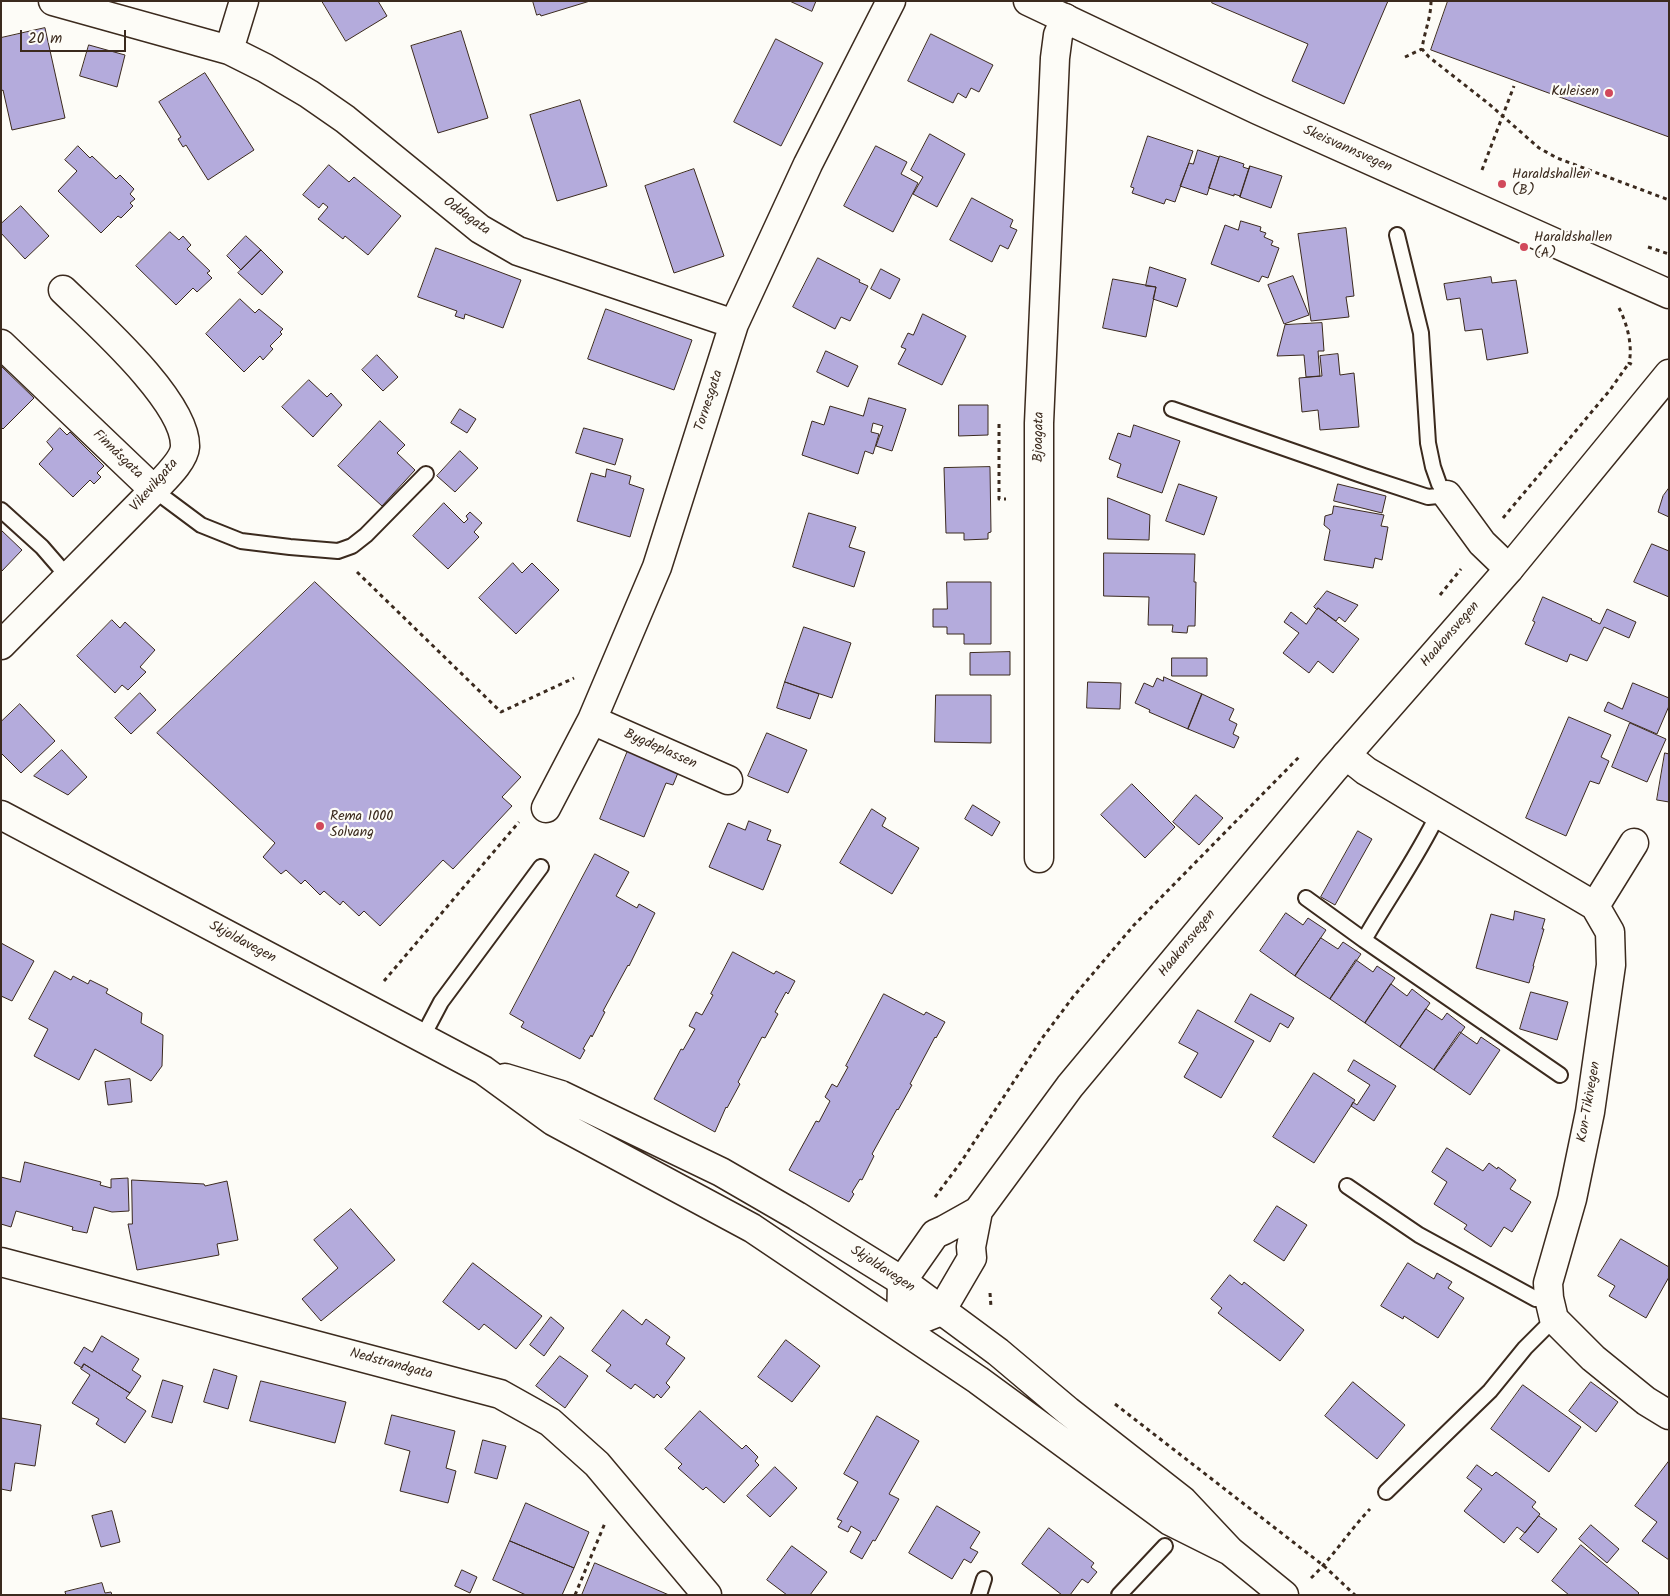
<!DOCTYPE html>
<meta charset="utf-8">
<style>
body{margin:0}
#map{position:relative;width:1670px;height:1596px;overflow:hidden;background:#fdfcf7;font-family:Kalam,sans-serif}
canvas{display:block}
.frame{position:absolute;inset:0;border:2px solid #3b2a1e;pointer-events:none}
.scale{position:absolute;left:20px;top:30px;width:106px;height:22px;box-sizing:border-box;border:2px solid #3b2a1e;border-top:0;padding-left:6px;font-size:15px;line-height:18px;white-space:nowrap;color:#3b2a1e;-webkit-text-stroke:4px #fdfcf7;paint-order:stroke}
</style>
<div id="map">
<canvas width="1670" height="1596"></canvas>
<div class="frame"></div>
<div class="scale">20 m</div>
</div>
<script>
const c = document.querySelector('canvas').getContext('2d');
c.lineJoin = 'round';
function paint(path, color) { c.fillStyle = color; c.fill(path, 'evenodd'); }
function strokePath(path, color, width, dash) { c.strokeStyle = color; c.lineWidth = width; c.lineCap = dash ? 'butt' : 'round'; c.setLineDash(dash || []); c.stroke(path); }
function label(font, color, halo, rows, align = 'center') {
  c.font = font + ' Kalam,sans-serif'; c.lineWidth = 4.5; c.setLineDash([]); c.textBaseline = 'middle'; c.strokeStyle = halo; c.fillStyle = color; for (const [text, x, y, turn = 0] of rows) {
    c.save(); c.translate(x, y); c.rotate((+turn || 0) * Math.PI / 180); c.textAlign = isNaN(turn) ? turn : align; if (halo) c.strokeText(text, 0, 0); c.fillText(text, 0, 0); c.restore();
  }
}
const building = new Path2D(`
 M322 1H378L387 16 346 41Z
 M533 1H590L541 16 540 14 537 15Z
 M790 1H816L812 11Z
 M1213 1H1388L1344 104 1292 81 1308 44 1212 3Z
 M1448 1H1669V137L1431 50Z
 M45 28 65 118 12 130 3 90 1 91V38Z
 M461 31 488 118 438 133 411 46Z
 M931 34 993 65 979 92 971 88 966 98 958 93 953 103 908 81Z
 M776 39 823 63 781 146 734 122Z
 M89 45 125 55 117 87 80 76Z
 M205 73 254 150 208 180 186 145 183 147 178 139 181 137 159 102Z
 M580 100 607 186 557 201 530 115Z
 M930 134 965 154 937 207 913 194 923 177 911 170Z
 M1148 136 1193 151 1175 202 1166 199 1164 204 1132 193 1134 188 1131 187Z
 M78 146 90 158 92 156 116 179 120 175 134 189 130 194 135 199 130 203 133 206 121 218 118 216 101 233 58 191 77 171 65 160Z
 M876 146 907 162 901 174 918 183 893 232 844 206Z
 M1198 150 1219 157 1207 195 1180 186 1189 163 1193 164Z
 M1220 156 1244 164 1243 167 1249 169 1250 166 1240 197V196L1234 194V196L1209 188Z
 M329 165 349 182 354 177 401 216 368 255 345 236 343 239 318 219 328 207 323 203 319 208 303 195Z
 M1250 166 1282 176 1271 208 1240 197Z
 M694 169 724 256 674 273 645 186Z
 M972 198 1013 220 1010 227 1017 230 1008 249 1000 245 992 262 950 240Z
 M21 206 49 236 25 259 1 233V224Z
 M1241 221 1261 227 1260 231 1266 233 1264 237 1273 241 1271 245 1279 248 1268 278 1262 276 1259 282 1211 264 1225 225 1238 230Z
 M1346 228 1354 296 1346 297 1349 317 1311 321 1298 234Z
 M170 232 179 240 183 236 191 245 187 249 210 271 207 273 212 278 197 292 193 288 176 305 136 266Z
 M246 236 261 250 241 270 227 256Z
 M436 248 521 280 503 328 465 314 464 319 455 316 457 311 418 297Z
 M261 250 283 272 262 295 238 273Z
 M818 258 860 280 859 282 868 286 850 321 841 317 835 329 793 307Z
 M1150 267 1186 279 1177 307 1153 299 1156 287 1146 286Z
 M881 269 900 279 890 299 871 289Z
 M1293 276 1309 315 1284 324 1268 285Z
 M1491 277 1492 283 1516 280 1528 353 1487 360 1482 329 1465 331 1460 298 1447 300 1444 284Z
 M1113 279 1156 287 1146 337 1103 328Z
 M240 299 255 313 259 309 283 329 280 332 282 334 270 346 273 349 263 360 260 356 244 372 206 334Z
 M606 309 692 340 674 390 588 359Z
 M923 314 966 336 942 385 898 364 906 349 901 347 908 333 913 335Z
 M1322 323 1324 351H1318L1320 376 1306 377 1304 355 1277 356 1285 325Z
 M826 351 858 366 848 387 817 372Z
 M1338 354 1340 375 1354 373 1359 427 1320 430 1318 410 1302 412 1299 378 1322 376 1320 356Z
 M377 355 398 377 383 391 362 370Z
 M1 366 34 398 3 429 1 427Z
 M309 380 327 397 331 393 342 405 313 437 282 407Z
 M869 398 906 409 892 451 876 446 883 426 873 423 871 432 879 434 873 454 865 451 858 474 802 455 812 421 824 425 830 406 863 416Z
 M959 405H988V435L959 436Z
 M460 409 476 419 467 433 451 423Z
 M380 421 405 445 397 453 415 470 382 506 338 466Z
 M1134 425 1180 441 1162 493 1117 477 1121 464 1109 459 1118 433 1130 437Z
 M60 428 67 435 70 432 104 466 97 473 101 477 94 484 90 480 73 497 39 464 53 449 47 442Z
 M584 428 623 439 615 465 576 453Z
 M460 451 478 468 455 492 437 476Z
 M990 467 991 532 988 533V539L964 540V533H946L944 468Z
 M607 469 631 476 629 484 644 489 630 537 577 521 591 473 605 477Z
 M1179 484 1217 497 1204 535 1166 521Z
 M1338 484 1386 496 1382 513 1334 501Z
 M1669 488V517L1658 512 1663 496Z
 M1108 498 1150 515 1149 540 1108 539Z
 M444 503 464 523 468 519 466 516 470 512 482 523 474 532 479 537 448 569 413 536Z
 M1334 506 1384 515 1381 526 1388 527 1382 560 1375 558 1373 568 1324 560 1330 530 1324 525 1325 516 1332 514Z
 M809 513 856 527 849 547 865 552 854 587 793 567Z
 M1 530 22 550 1 572Z
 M1652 544 1669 551V597L1634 582Z
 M1104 553 1195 554 1194 582H1196L1195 626H1188L1187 633 1172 632 1173 625H1148L1149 597 1104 596Z
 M513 563 522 573 532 563 559 590 516 634 479 598Z
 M315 582 521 777 502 797 512 806 453 869 443 860 380 926 364 911 359 916 343 901 340 905 324 891 320 895 305 880 301 884 286 870 281 874 263 857 275 843 157 733Z
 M947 582H991V644H964V634H947V627H933V609H947Z
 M1327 591 1358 605 1345 622 1339 617 1336 621 1318 608 1317 610 1314 607Z
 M1543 597 1592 619 1591 620 1600 624 1607 609 1636 622 1629 638 1604 627 1587 661 1570 654 1567 662 1525 644 1535 622 1533 621Z
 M1318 608 1359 639 1333 673 1318 661 1309 673 1283 653 1299 633 1284 622 1291 612 1306 624Z
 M112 620 120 628 125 622 155 650 140 667 146 672 128 690 122 685 115 693 77 656Z
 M804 627 851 643 832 698 785 682Z
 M1010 652V675H970V653Z
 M1172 658H1207V676H1172Z
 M1164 677 1202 694 1188 729 1149 712 1150 710 1135 703 1144 683 1153 687 1157 678 1163 681Z
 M785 682 819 694 810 719 777 708Z
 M1088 682 1121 683 1120 709 1087 708Z
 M1633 683 1669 698V706L1657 734 1604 711 1608 702 1622 709Z
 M140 693 156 710 131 734 115 718Z
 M1202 694 1234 709 1229 720 1237 724 1233 734 1239 737 1234 748 1188 729Z
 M936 695H991V743L935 742Z
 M20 704 55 741 21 773 1 753V722Z
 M1569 717 1611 735 1601 757 1609 761 1599 784 1590 781 1566 836 1526 818Z
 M1630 723 1666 739 1647 782 1612 767Z
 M767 733 807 750 788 793 748 776Z
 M629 748 680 768 673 785 666 783 644 837 600 819Z
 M62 750 87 777 68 795 34 776Z
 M1665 753 1669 754V802L1657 800Z
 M1132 784 1175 827 1145 858 1101 815Z
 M1196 795 1223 818 1199 845 1173 822Z
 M973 805 1000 822 992 836 965 819Z
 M872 809 886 818 882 826 919 848 892 894 840 863Z
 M749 821 771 830 767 840 781 845 763 890 709 867 728 823 745 830Z
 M1358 831 1372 839 1335 905 1321 897Z
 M595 854 629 872 616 896 637 908 639 904 655 913 629 966 628 965 603 1011 605 1012 592 1037 591 1035 583 1049 585 1050 580 1059 521 1027 524 1022 510 1014Z
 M1515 911 1545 919 1542 929H1544L1533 966H1534L1529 983 1476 968 1491 914 1513 920Z
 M1286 913 1303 925 1308 918 1326 930 1295 976 1260 951Z
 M1321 938 1338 949 1343 942 1361 954 1330 999 1295 976Z
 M1 943 34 961 12 1001 1 996Z
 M733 952 774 974 776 971 795 981 788 994 786 992 775 1012 778 1014 765 1038 762 1037 738 1082 740 1084 727 1108 726 1107 715 1132 654 1099 681 1049 683 1050 695 1029 689 1026 696 1012 702 1015 713 995 711 994Z
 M1356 960 1373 972 1377 966 1395 978 1365 1023 1330 999Z
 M55 971 71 980 73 976 88 984 90 980 108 989 106 993 142 1013 141 1023 163 1035 162 1066 151 1081 95 1049 79 1080 34 1056 48 1029 29 1019Z
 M1391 984 1407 996 1412 989 1430 1003 1400 1047 1365 1023Z
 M1531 992 1568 1002 1557 1040 1520 1029Z
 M884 994 924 1015 926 1012 945 1022 936 1038 935 1037 910 1084 912 1085 898 1110 897 1109 872 1154 874 1156 862 1180 860 1179 852 1192 854 1194 849 1202 789 1170 816 1121 819 1122 830 1101 825 1097 832 1084 837 1087 848 1067 846 1066Z
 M1251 994 1294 1018 1288 1028 1280 1023 1270 1042 1235 1022Z
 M1426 1009 1442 1020 1447 1013 1465 1027 1434 1070 1400 1047Z
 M1198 1010 1254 1041 1221 1098 1184 1077 1198 1053 1179 1043Z
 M1460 1032 1477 1044 1481 1037 1500 1050 1470 1095 1434 1070Z
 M1354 1060 1396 1086 1374 1121 1351 1106 1353 1102 1357 1105 1370 1085 1348 1071Z
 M1314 1073 1355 1100 1314 1163 1273 1137Z
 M130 1079 132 1102 108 1105 105 1082Z
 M1447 1148 1483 1171 1489 1163 1497 1169 1498 1167 1516 1180 1510 1189 1531 1202 1512 1232 1504 1227 1491 1247 1464 1229 1467 1225 1434 1204 1447 1182 1432 1172Z
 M25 1162 101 1182 100 1185 111 1188V1179L128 1178 129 1211 112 1212 94 1207 87 1233 72 1230 73 1227 16 1211 11 1227 1 1224V1177L20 1182Z
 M132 1180 204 1184 205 1186 227 1181 238 1240 217 1244 219 1255 137 1270 128 1224H132Z
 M1277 1206 1307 1225 1284 1261 1254 1241Z
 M351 1209 395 1260 321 1321 302 1299 338 1268 314 1240Z
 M1621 1239 1669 1267V1277L1646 1318 1609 1296 1615 1286 1598 1276Z
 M473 1263 542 1316 516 1349 484 1324 479 1330 443 1302Z
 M1408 1263 1434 1279 1437 1273 1452 1282 1448 1288 1464 1298 1438 1338 1404 1316 1403 1319 1381 1306Z
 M1230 1275 1242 1285 1244 1282 1304 1330 1280 1361 1218 1313 1222 1308 1211 1299Z
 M623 1310 642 1325 646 1319 670 1337 666 1344 685 1358 666 1383 670 1387 661 1398 657 1394 654 1398 635 1384 631 1389 606 1371 611 1365 592 1351Z
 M551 1317 564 1328 544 1356 530 1345Z
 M102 1336 139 1359 132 1370 141 1376 130 1393 84 1364 82 1368 74 1363 84 1347 92 1352Z
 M786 1340 820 1366 792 1402 758 1377Z
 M560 1356 588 1376 565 1408 536 1386Z
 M84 1364 130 1393 126 1398 146 1411 125 1443 96 1424 99 1419 72 1403 90 1375 81 1369Z
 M214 1369 237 1376 228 1409 204 1402Z
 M163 1380 183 1386 172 1423 152 1417Z
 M261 1381 346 1402 335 1443 250 1421Z
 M1353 1382 1405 1425 1377 1459 1325 1416Z
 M1591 1382 1618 1402 1596 1432 1569 1411Z
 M1523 1385 1581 1427 1549 1472 1491 1429Z
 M700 1411 742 1449 746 1445 758 1457 755 1461 759 1465 724 1503 706 1487 703 1490 678 1468 682 1464 665 1449Z
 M392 1415 455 1431 446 1468 456 1471 448 1503 400 1491 410 1451 385 1444Z
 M877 1416 919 1441 889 1494 899 1499 875 1541 873 1540 862 1559 850 1552 861 1532 851 1526 848 1532 838 1527 842 1521 837 1519 858 1482 844 1474Z
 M1 1418 41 1425 35 1466 15 1463 11 1491 1 1489Z
 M483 1440 506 1446 497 1479 475 1473Z
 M1669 1461V1560L1642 1541 1657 1522 1635 1506Z
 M1477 1465 1492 1476 1496 1472 1536 1502 1532 1507 1540 1514 1525 1533 1517 1527 1504 1543 1464 1511 1482 1489 1467 1478Z
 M775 1467 797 1488 770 1517 747 1496Z
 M526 1503 589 1532 574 1568 510 1541Z
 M937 1506 980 1532 970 1548 978 1552 971 1563 964 1559 952 1579 909 1553Z
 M112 1511 120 1542 101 1547 92 1516Z
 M1539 1516 1557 1529 1538 1553 1520 1539Z
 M1591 1525 1619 1549 1607 1563 1579 1539Z
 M1049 1528 1094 1563 1091 1567 1097 1572 1088 1583 1082 1579 1070 1595H1062L1022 1564Z
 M510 1541 574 1568 562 1595H526L493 1580Z
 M1581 1545 1639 1593 1637 1595H1569L1552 1581Z
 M792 1546 827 1572 810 1595H787L767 1580Z
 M595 1563 669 1595H582Z
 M462 1570 477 1577 470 1593 455 1586Z
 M102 1583 105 1593 111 1592 112 1595H66L65 1592Z`);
const path = new Path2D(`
 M1431 1C1431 18 1424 33 1422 49L1429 57 1489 104 1539 148 1557 158 1669 200
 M1405 57 1422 49
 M1482 170 1514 86
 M1648 247 1669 254
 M1619 308C1627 323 1633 346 1629 363L1635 366
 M999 424V499H1006
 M1503 518 1610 390 1629 363
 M357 572 501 712 574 678
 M1440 595 1461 569
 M384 981 519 822
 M935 1197 961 1162 1043 1037 1073 997 1134 925 1300 756
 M990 1293 991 1307
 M1115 1404 1324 1566 1355 1595
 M1311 1578C1333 1557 1349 1531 1370 1509
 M575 1595 605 1523`);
const service = new Path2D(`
 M1172 409 1364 476 1428 497 1447 495 1439 484 1433 467 1428 443 1421 333 1397 235
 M154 490 201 525 241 541 290 547 338 551 352 546 366 535 426 474
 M1 510 42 547 68 577
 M1306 898 1364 940 1560 1075
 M1364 940C1388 898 1417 858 1438 814
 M422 1038 441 1002 541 867
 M1347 1186 1419 1235 1536 1299 1549 1298
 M1386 1492 1490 1391 1525 1348 1554 1319
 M979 1595 984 1579
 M1119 1595 1165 1546`);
const minor = new Path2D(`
 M53 1 229 50 265 68 309 94 345 119 480 229 518 251 734 324
 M229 50 244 1
 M1 344 154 490
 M1447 495 1482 543 1509 569
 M1 645 154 490C163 480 184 461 185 447 187 402 95 321 63 290
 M592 720 728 780
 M1346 755 1366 771 1595 906 1610 932 1611 965 1590 1112 1572 1199 1548 1283 1549 1298 1554 1319 1593 1358 1646 1401 1669 1415
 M546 808 592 720 657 567 734 324 808 164 891 1
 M1039 858V423L1055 58 1058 35 1065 18
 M1595 906 1634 843
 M1 1262 500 1394 550 1422 597 1464 707 1595`);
const tertiary = new Path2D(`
 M1028 1 1258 110 1669 294
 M978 1211 944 1230 935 1234 902 1281 901 1327 941 1311 972 1258 971 1247 978 1211 1070 1086 1333 770 1509 569 1669 374`);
const secondary = new Path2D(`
 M1 815 483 1070 553 1121 752 1228 978 1380 1170 1521 1230 1551
 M505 1078 561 1095 721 1172 797 1216 902 1281 998 1352 1068 1411 1183 1501 1230 1551 1284 1595`);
const markers = [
 [1609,93,5,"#d1495b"],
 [1502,184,5,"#d1495b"],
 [1524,247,5,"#d1495b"],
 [320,826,5,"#d1495b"]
];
const poiNames = [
 ["Kuleisen",1599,93,"right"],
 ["Haraldshallen",1512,176],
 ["(B)",1512,192],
 ["Haraldshallen",1534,239],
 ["(A)",1534,255],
 ["Rema 1000",330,818],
 ["Solvang",330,834]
];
const streetNames = [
 ["Skeisvannsvegen",1347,150,24],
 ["Oddagata",466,217,36],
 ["Tornesgata",710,401,-72],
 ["Bjoagata",1040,437,-89],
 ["Finnåsgata",117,455,44],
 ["Vikevikgata",155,486,-49],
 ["Haakonsvegen",1451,635,-49],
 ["Bygdeplassen",660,750,24],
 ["Skjoldavegen",242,943,28],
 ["Haakonsvegen",1188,944,-51],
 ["Kon-Tikivegen",1590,1102,-80],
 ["Skjoldavegen",882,1270,33],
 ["Nedstrandgata",391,1365,15]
];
paint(building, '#b4abdc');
strokePath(building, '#3b2a1e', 1);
strokePath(service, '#3b2a1e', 18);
strokePath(minor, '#3b2a1e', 31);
strokePath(tertiary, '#3b2a1e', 31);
strokePath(secondary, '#3b2a1e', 31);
strokePath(path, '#3b2a1e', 3, [4, 4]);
strokePath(service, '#fdfcf7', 14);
strokePath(minor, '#fdfcf7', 28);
strokePath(tertiary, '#fdfcf7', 28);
strokePath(secondary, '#fdfcf7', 28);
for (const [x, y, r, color] of markers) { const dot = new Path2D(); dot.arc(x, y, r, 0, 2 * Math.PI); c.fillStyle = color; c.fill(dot); strokePath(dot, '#fdfcf7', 2); }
label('14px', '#3b2a1e', '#fdfcf7', poiNames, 'left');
label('14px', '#3b2a1e', '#fdfcf7', streetNames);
</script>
